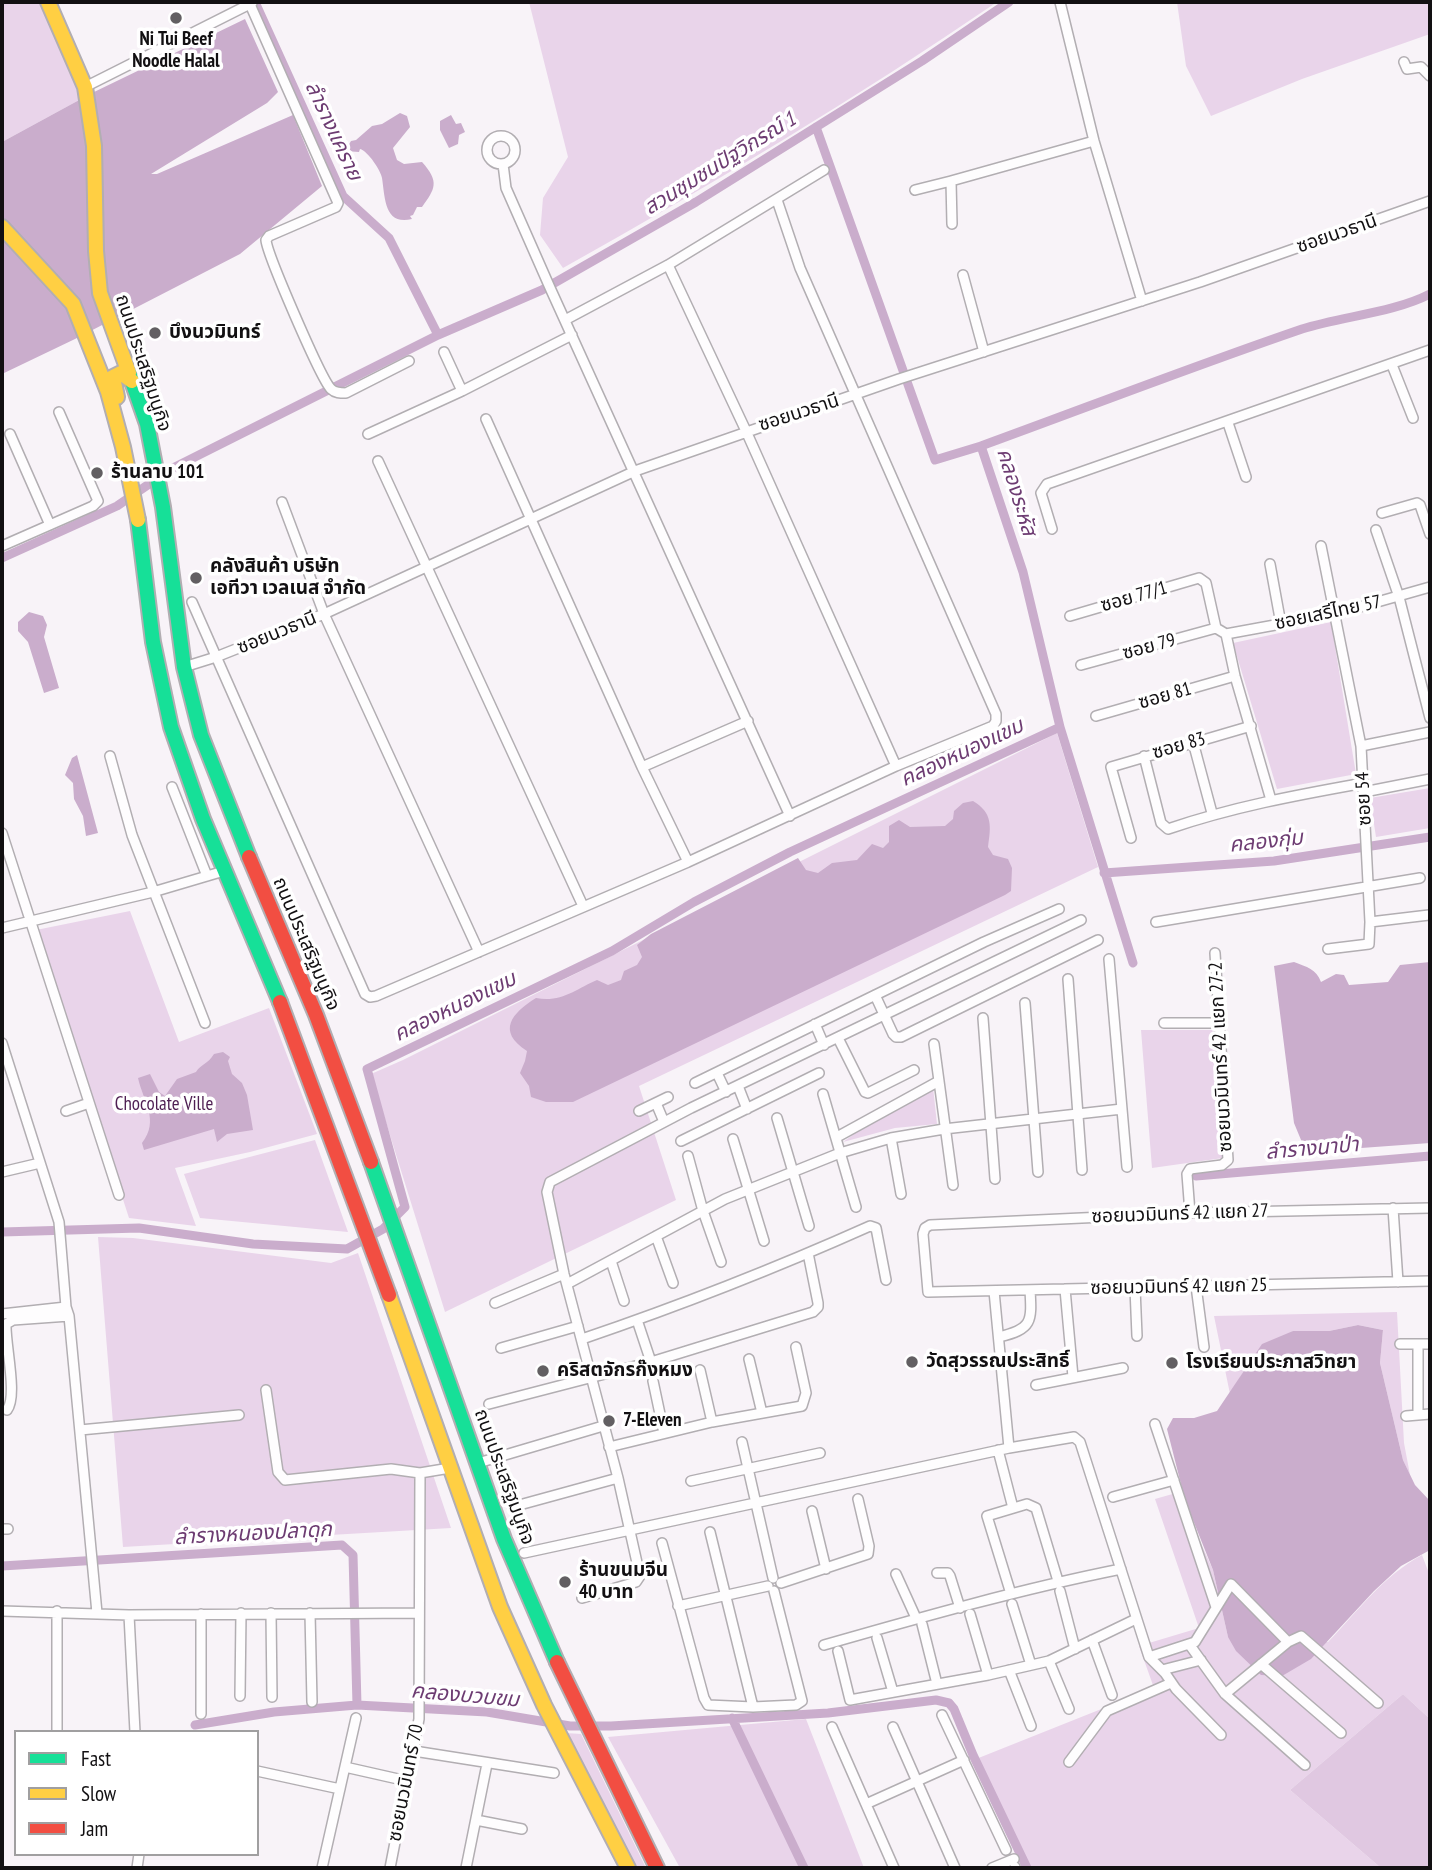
<!DOCTYPE html>
<meta charset="utf-8">
<style>
body{margin:0}
#map{position:relative;width:1432px;height:1870px;overflow:hidden;background:#f8f3f8;font-family:"PT Sans Narrow",sans-serif}
canvas{display:block}
.frame{position:absolute;inset:0;border:4px solid #121012;pointer-events:none}
.legend{position:absolute;left:14px;top:1730px;width:245px;height:126px;box-sizing:border-box;background:#fff;border:2px solid #a09fa0;margin:0;padding:9px 12px;list-style:none;font-size:21px;color:#121012}
.legend li{display:flex;align-items:center;gap:14px;height:35px}
.legend b{width:35px;border:2px solid #a09fa0}
</style>
<div id="map">
<canvas width="1432" height="1870"></canvas>
<div class="frame"></div>
<ul class="legend">
<li><b style="height:9px;background:#16e098"></b>Fast</li>
<li><b style="height:9px;background:#ffcf43"></b>Slow</li>
<li><b style="height:9px;background:#f24e42"></b>Jam</li>
</ul>
</div>
<script>
const c = document.querySelector('canvas').getContext('2d');
c.lineJoin = 'round';
function paint(path, color) { c.fillStyle = color; c.fill(path, 'evenodd'); }
function strokePath(path, color, width, dash) { c.strokeStyle = color; c.lineWidth = width; c.lineCap = dash ? 'butt' : 'round'; c.setLineDash(dash || []); c.stroke(path); }
function label(font, color, halo, rows, align = 'center') {
  c.font = font + ' "PT Sans Narrow","Noto Sans Thai",sans-serif'; c.lineWidth = 7; c.setLineDash([]); c.textBaseline = 'middle'; c.strokeStyle = halo; c.fillStyle = color; for (const [text, x, y, turn = 0] of rows) {
    c.save(); c.translate(x, y); c.rotate((+turn || 0) * Math.PI / 180); c.textAlign = isNaN(turn) ? turn : align; if (halo) c.strokeText(text, 0, 0); c.fillText(text, 0, 0); c.restore();
  }
}
const green = new Path2D(`
 M2 2H57L92 93 2 142Z
 M529 2H997C857 98 711 185 563 268L540 235 543 198 568 157Z
 M1177 2H1430V34L1302 79 1211 116 1186 66Z
 M1331 622 1356 774 1277 789 1233 643Z
 M1057 733 1098 867 639 1086 676 1200 445 1312 371 1074 403 1060Z
 M1430 788V828L1376 837 1370 798Z
 M130 911 179 1042 269 1008 317 1134 250 1152 175 1168 196 1226 129 1218 36 930Z
 M1141 1030H1214L1223 1158 1152 1168Z
 M933 1087 937 1124 895 1128 843 1142 861 1129Z
 M315 1140 348 1232 200 1218 184 1174Z
 M98 1237 133 1238 331 1263 358 1253 451 1528 123 1547Z
 M1397 1312 1404 1443 1410 1475 1403 1460 1380 1363 1383 1330 1358 1325 1329 1331H1293L1247 1366 1230 1394 1214 1316Z
 M1183 1491 1199 1539 1213 1570 1228 1637 1328 1642C1358 1611 1383 1576 1422 1555L1430 1576V1719L1403 1694 1290 1790 1381 1868H1031L976 1759 1154 1688 1139 1646 1199 1628 1155 1499Z
 M806 1719 864 1868H680L608 1737Z
 M566 1733 581 1734 646 1868H634Z`);
const forest = new Path2D(`
 M1403 1694 1430 1719V1868H1381L1290 1790Z`);
const water = new Path2D(`
 M245 19 278 92 267 103 151 174H157L293 115 322 186 240 254 75 339 2 374V142L92 93Z
 M400 113 407 116 410 127 393 148 397 160 404 164 422 162C440 182 435 189 422 207H417L413 215 410 216 412 219C384 226 385 197 382 178 381 171 368 151 360 149L359 152 345 151 351 141 356 140 372 126 382 124Z
 M451 115 456 124 461 123 465 132 459 135 458 144 449 148 440 130V121Z
 M29 612 43 616 47 625 44 637 59 688 44 693 28 642 18 631V622Z
 M77 755 98 833 86 836 83 816 74 799 73 783 65 775 72 758Z
 M973 801C993 813 991 826 988 847L993 855 1008 859 1012 868 1011 891 1005 895 573 1102H546L531 1097 529 1086 520 1073 525 1061 527 1051C496 1031 512 1013 536 998 561 1003 576 989 597 980L608 985 621 980 624 971 637 965 642 957 637 945 651 934 798 858 806 870 818 873 832 863 857 860 872 844 883 848 889 842V826L899 820 910 827 945 826 953 819 954 811 963 803Z
 M1294 962C1307 967 1316 969 1321 982L1336 974 1344 975 1349 985 1388 982 1400 965 1430 962V1143L1306 1152 1294 1123 1274 966Z
 M223 1052 230 1057 228 1061 232 1074 242 1083 247 1095 253 1130 227 1134 217 1142 214 1129 144 1150 142 1143C160 1120 143 1101 138 1078L150 1074 159 1092 165 1096 177 1079 196 1072C201 1064 208 1064 214 1054Z
 M1358 1325 1383 1330 1380 1363 1403 1460 1415 1485 1430 1501V1550L1401 1566 1374 1591 1311 1659 1282 1676 1261 1675 1236 1651 1228 1637 1213 1570 1185 1500 1167 1429 1173 1418H1194L1217 1411 1262 1344 1293 1331H1329Z`);
const canal = new Path2D(`
 M255 2 343 196 389 238 438 335
 M816 127 935 460 981 446
 M2 558 117 506 171 469 438 335 542 290 696 202 922 61 1009 2
 M1104 873 1274 861 1430 837
 M1133 963 1060 727 1023 572 981 446C1088 407 1194 366 1302 329 1343 316 1393 313 1430 294
 M1196 1176 1430 1156
 M2 1232 139 1228 253 1244 347 1249 383 1229 405 1207 367 1069 612 951 694 902 790 852 1060 727
 M2 1566 342 1545 353 1555 357 1705
 M732 1718 804 1868
 M195 1725 274 1712 357 1705 487 1712 570 1726H611L828 1713 936 1700 949 1703 954 1709 973 1755 1027 1868`);
const street = new Path2D(`
 M249 2 338 203 336 207 269 236 266 240C267 254 321 379 331 389 335 393 340 393 346 393L409 361
 M1060 2 1094 141 1142 301
 M1404 62 1407 69 1421 67 1430 76
 M85 87 252 3
 M487 150a14 14 0 1 1 28 0a14 14 0 1 1-28 0Z
 M503 164 506 188 551 290 790 816
 M915 190 951 181
 M952 224 951 181 1094 141
 M668 265 746 431 896 766
 M963 275 984 352
 M565 320 668 265 824 170
 M444 352 462 391
 M1392 365 1413 418
 M486 419 642 767 688 862
 M1228 423 1246 477
 M10 434 50 525
 M368 434 462 391 572 335
 M378 461 583 906
 M282 502 324 614 479 952
 M1382 513 1417 503 1420 505 1430 534
 M1052 529 1041 493 1047 484 1430 350
 M1376 530 1399 597 1430 718
 M2 546 93 506 98 501 59 412
 M1321 546 1361 746 1370 922 1369 944 1328 949
 M1270 564 1281 624
 M192 602 365 994 370 997 376 996 688 862 896 766 993 726 996 721V714L800 268 777 200
 M1070 616 1199 578 1206 583 1216 628 1226 634
 M1226 634 1335 614 1430 587
 M1226 634 1235 676 1271 800
 M1081 665 1216 628
 M184 667 216 657 324 614 635 471 899 379 1200 282 1430 201
 M1096 716 1235 676
 M1193 742 1212 813
 M1361 746 1430 732
 M110 756 132 835 205 1023
 M1144 756 1161 823 1168 829C1232 807 1297 795 1364 783
 M642 767 748 721
 M172 787 207 876
 M1364 792 1430 779
 M2 833 119 1195
 M1131 838 1111 767 1251 726
 M1156 922 1420 878
 M1370 922 1429 915
 M2 928 153 892 224 871
 M1109 959 1127 1167
 M1068 979 1082 1170
 M875 995 893 1034 896 1037H901L1098 940
 M1025 1003 1038 1172
 M983 1018 995 1179
 M1164 1023H1218
 M815 1024 824 1045
 M838 1038 865 1092 868 1093 914 1070
 M2 1043 59 1222 66 1307 69 1316 97 1613
 M934 1044 953 1185
 M717 1073 726 1092
 M695 1083 984 942 1059 909
 M738 1086 747 1109
 M823 1094 856 1207
 M656 1103 664 1122
 M66 1111 89 1103
 M639 1111 668 1097
 M777 1118 809 1226
 M837 1137 939 1081
 M891 1138 901 1194
 M733 1139 764 1241
 M681 1141 819 1073
 M688 1156 703 1211 721 1262
 M2 1172 40 1163
 M1393 1208 1398 1282
 M1430 1208 1190 1213 930 1225 925 1228 923 1234 928 1292 1430 1281
 M1190 1213 1187 1174 1190 1169 1222 1165 1228 1160 1215 953
 M656 1236 673 1283
 M611 1261 624 1301
 M567 1284 725 1199 840 1153 891 1138 944 1129 1122 1109
 M1196 1286 1204 1347
 M1135 1288 1137 1336
 M1065 1289 1073 1377
 M994 1291 1009 1448
 M495 1303 564 1274
 M2 1314 66 1307
 M637 1320 651 1362
 M999 1337C1032 1329 1032 1322 1030 1290
 M582 1339C679 1306 776 1268 870 1226L876 1228 886 1280
 M1400 1344H1430
 M501 1348 578 1326
 M749 1359 762 1413
 M700 1370 712 1422
 M653 1381 664 1433
 M1036 1385 1123 1368
 M266 1390 278 1472 285 1480 391 1469 420 1473 450 1468
 M489 1404 651 1362 813 1312 818 1307V1303L808 1253
 M7 1410C18 1396 5 1344 6 1324L13 1320 69 1316
 M1418 1415V1344
 M1406 1416 1430 1414
 M1155 1424 1216 1607
 M80 1430 239 1415
 M742 1442 773 1578
 M609 1447 712 1422 802 1406 806 1393 796 1347
 M998 1450 1013 1508
 M478 1463 603 1426
 M691 1481 820 1453
 M1113 1497 1174 1480
 M512 1507 618 1478
 M812 1511 826 1569
 M2 1529H8
 M710 1532 753 1707
 M662 1543 704 1698 708 1705 753 1707 796 1705 802 1701 774 1591
 M524 1553 1009 1448 1074 1437 1080 1442 1149 1657 1165 1673 1176 1689 1221 1735
 M937 1573H948L950 1576 960 1608
 M896 1574 916 1618
 M781 1583 868 1554 869 1546 858 1499
 M1060 1591 1075 1649
 M1011 1594 987 1516 1027 1504 1036 1508 1058 1581
 M582 1598 636 1582 640 1576 618 1478 564 1274 547 1192 550 1182 691 1108 1081 920
 M1012 1604 1031 1665
 M678 1606 768 1586
 M2 1611 129 1615 419 1613
 M57 1611V1732
 M271 1613 272 1697
 M310 1613 312 1702
 M970 1614 988 1675 1049 1661 1136 1619
 M129 1615 135 1732
 M922 1624 937 1684
 M877 1638 893 1692
 M1092 1640 1112 1695
 M1189 1644 1225 1694 1305 1765
 M824 1645C922 1617 1021 1589 1121 1569
 M838 1651 850 1700 988 1675
 M1149 1657 1195 1642 1231 1584 1288 1642 1301 1636 1378 1703
 M1049 1661 1069 1709
 M1261 1664 1341 1733
 M1009 1670 1031 1726
 M1162 1670 1201 1660
 M1225 1694 1288 1642
 M240 1696 241 1613
 M201 1714V1614
 M942 1715 1006 1850
 M832 1727 894 1868
 M893 1727 955 1868
 M414 1751 554 1773
 M1069 1762 1107 1711 1171 1683
 M345 1767 407 1781
 M257 1771 340 1789
 M866 1804 964 1760
 M476 1820 522 1829
 M1015 1867V1868
 M137 1868 139 1854
 M322 1868 356 1718
 M390 1868 419 1719 420 1473
 M466 1868 487 1764
 M992 1868 1014 1859`);
const fast = new Path2D(`
 M129 373 147 424 163 507 184 667 201 735 249 857
 M138 520 153 642 171 727 203 819 280 1002
 M371 1162 504 1539 557 1662`);
const slow = new Path2D(`
 M48 2 85 87 94 146 96 251 100 293 129 373
 M2 227 73 304 108 392 123 447 138 520
 M117 397 113 377 121 373 132 381
 M389 1295 500 1607 544 1705 628 1868`);
const jam = new Path2D(`
 M249 857 316 1015 371 1162
 M280 1002 389 1295
 M557 1662 657 1868`);
const markers = [
 [176,18,7,"#625f62"],
 [155,333,7,"#625f62"],
 [97,473,7,"#625f62"],
 [196,578,7,"#625f62"],
 [912,1362,7,"#625f62"],
 [1172,1363,7,"#625f62"],
 [543,1371,7,"#625f62"],
 [609,1421,7,"#625f62"],
 [565,1582,7,"#625f62"]
];
const poiNames = [
 ["Ni Tui Beef",176,40,"center"],
 ["Noodle Halal",176,62,"center"],
 ["บึงนวมินทร์",169,333],
 ["ร้านลาบ 101",111,473],
 ["คลังสินค้า บริษัท",210,567],
 ["เอทีวา เวลเนส จำกัด",210,589],
 ["วัดสุวรรณประสิทธิ์",926,1362],
 ["โรงเรียนประภาสวิทยา",1186,1363],
 ["คริสตจักรก๊งหมง",557,1371],
 ["7-Eleven",623,1421],
 ["ร้านขนมจีน",579,1571],
 ["40 บาท",579,1593]
];
const streetNames = [
 ["ซอยนวธานี",1337,234,-19],
 ["ถนนประเสริฐมนูกิจ",143,363,72],
 ["ซอยนวธานี",799,413,-18],
 ["ซอย 77/1",1134,597,-16],
 ["ซอยเสรีไทย 57",1328,613,-12],
 ["ซอยนวธานี",277,633,-22],
 ["ซอย 79",1149,647,-15],
 ["ซอย 81",1165,696,-16],
 ["ซอย 83",1179,746,-16],
 ["ซอย 54",1364,799,-93],
 ["ถนนประเสริฐมนูกิจ",306,944,67],
 ["ซอยนวมินทร์ 42 แยก 27-2",1221,1057,-93],
 ["ซอยนวมินทร์ 42 แยก 27",1180,1214,-2],
 ["ซอยนวมินทร์ 42 แยก 25",1179,1287,-1],
 ["ถนนประเสริฐมนูกิจ",504,1477,70],
 ["ซอยนวมินทร์ 70",406,1783,-79]
];
const parkNames = [
 ["Chocolate Ville",164,1105]
];
const waterNames = [
 ["ลำรางแคราย",333,131,65],
 ["สวนชุมชนปัฐวิกรณ์ 1",720,164,-32],
 ["คลองระหัส",1016,492,73],
 ["คลองหนองแขม",962,753,-25],
 ["คลองกุ่ม",1266,842,-6],
 ["คลองหนองแขม",455,1007,-26],
 ["ลำรางนาป่า",1312,1149,-5],
 ["ลำรางหนองปลาดุก",253,1534,-3],
 ["คลองบวบขม",465,1696,5]
];
paint(green, '#e9d4ea');
paint(forest, '#e0c8e1');
paint(water, '#caadcc');
strokePath(canal, '#caadcc', 9);
strokePath(street, '#b2aeb2', 12);
strokePath(fast, '#b2aeb2', 18);
strokePath(slow, '#b2aeb2', 18);
strokePath(jam, '#b2aeb2', 18);
strokePath(street, '#fefdfe', 9);
strokePath(fast, '#16e098', 14);
strokePath(slow, '#ffcf43', 14);
strokePath(jam, '#f24e42', 14);
for (const [x, y, r, color] of markers) { const dot = new Path2D(); dot.arc(x, y, r, 0, 2 * Math.PI); c.fillStyle = color; c.fill(dot); strokePath(dot, '#fff', 2.5); }
label('bold 19px', '#121012', '#fff', poiNames, 'left');
label('19px', '#121012', '#fff', streetNames);
label('19px', '#4e1e52', '#fff', parkNames);
label('italic 21px', '#6d3c72', '#fff', waterNames);
</script>
